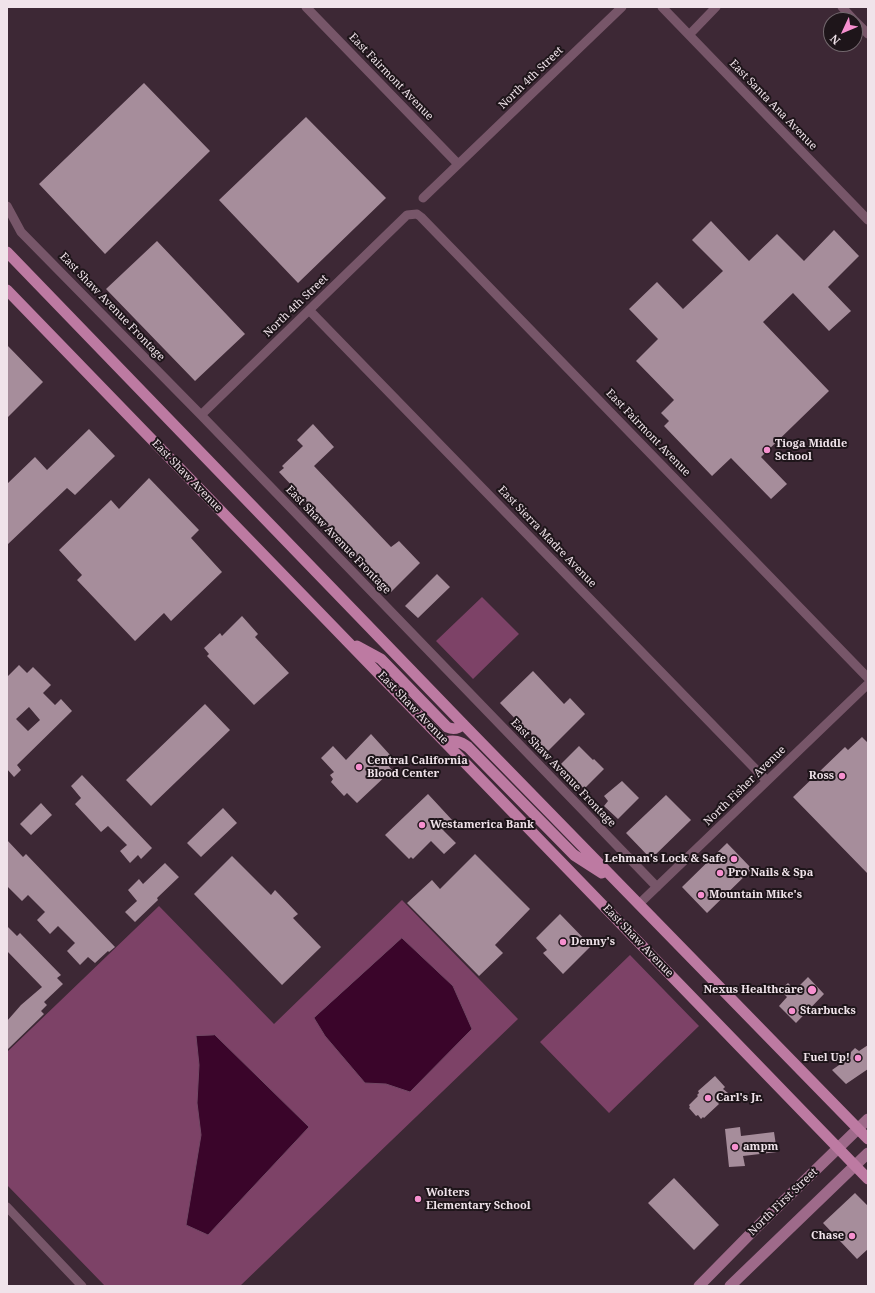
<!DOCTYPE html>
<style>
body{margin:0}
#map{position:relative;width:875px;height:1293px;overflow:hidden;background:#3d2835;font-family:"Noto Serif",serif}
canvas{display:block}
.frame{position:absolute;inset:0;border:8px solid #f0e3ea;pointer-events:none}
.north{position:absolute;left:823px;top:12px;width:40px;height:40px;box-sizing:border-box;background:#1e151a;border:1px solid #72676d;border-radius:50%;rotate:226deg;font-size:11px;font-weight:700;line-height:16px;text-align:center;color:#f0e3ea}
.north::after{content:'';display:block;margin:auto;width:14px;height:18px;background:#f690cf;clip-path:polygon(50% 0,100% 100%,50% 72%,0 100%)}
</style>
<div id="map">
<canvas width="875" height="1293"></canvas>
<div class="frame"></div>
<div class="north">N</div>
</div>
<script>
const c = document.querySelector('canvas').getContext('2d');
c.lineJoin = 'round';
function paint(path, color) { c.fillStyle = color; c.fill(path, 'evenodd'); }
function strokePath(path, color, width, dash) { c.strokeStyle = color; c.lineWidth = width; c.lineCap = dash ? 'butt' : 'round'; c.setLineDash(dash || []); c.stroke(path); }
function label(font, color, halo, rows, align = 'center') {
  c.font = font + ' "Noto Serif",serif'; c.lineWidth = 4; c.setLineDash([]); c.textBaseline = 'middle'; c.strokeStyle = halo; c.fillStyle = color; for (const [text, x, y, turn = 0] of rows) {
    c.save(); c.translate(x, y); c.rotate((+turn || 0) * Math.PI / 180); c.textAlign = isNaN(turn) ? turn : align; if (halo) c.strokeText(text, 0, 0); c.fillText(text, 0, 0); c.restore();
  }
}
const green = new Path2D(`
 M482 597 519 634 473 679 436 641Z
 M402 900 518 1019 240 1286H105L7 1185V1052L159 906 274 1024Z
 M630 955 699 1026 609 1113 540 1042Z`);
const water = new Path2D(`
 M402 938 453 986 472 1029 410 1092 386 1084 365 1083 325 1036 314 1018Z
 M215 1035 309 1127 208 1235 186 1225 201 1135 197 1103 199 1065 196 1036Z`);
const building = new Path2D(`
 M144 83 210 151 105 254 39 184Z
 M306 117 386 198 298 283 219 200Z
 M711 221 749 261 777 234 804 261 834 230 859 256 828 287 851 311 829 331 793 293 763 322 829 391 761 457 787 484 771 499 731 458 712 476 664 426 669 421 661 413 674 400 636 361 658 339 629 309 657 282 683 309 723 271 692 240Z
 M157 241 245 334 195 381 106 289Z
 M7 345 43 382 7 418Z
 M313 424 334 447 314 466 391 547 399 541 420 563 391 592 293 491 295 489 279 472 284 468 282 466 303 446 297 440Z
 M89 429 115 456 75 495 67 488 7 545V484L35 457 47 470Z
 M149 478 199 530 191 538 222 572 171 621 164 613 135 641 77 580 82 575 59 550 111 500 119 509Z
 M437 574 450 587 418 618 405 606Z
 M242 616 258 634 255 637 289 673 254 705 207 656 209 654 204 648 220 633 222 636Z
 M19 665 27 673 33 667 51 685 43 693 55 705 61 699 72 711 17 765 21 770 14 777 7 769V677ZM29 707 40 720 28 731 16 719Z
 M533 671 564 704 570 698 585 714 547 752 500 703Z
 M205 704 230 730 151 806 126 780Z
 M371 734 391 756 388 758 391 761 387 764 392 770 357 803 347 793 344 796 331 782 333 779 330 775 334 772 321 758 333 746 346 760Z
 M862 737 868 743V874L793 797 845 747 848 750Z
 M579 746 593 760 594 759 604 769 584 789 561 764Z
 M82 775 152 848 141 859 138 855 130 863 120 851 127 845 108 826 101 832 75 804 81 798 71 786Z
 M622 781 639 798 618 819 604 806 608 801 604 796Z
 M428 794 453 821 443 830 456 843 444 854 431 841 413 859 411 857 409 859 385 835Z
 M666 795 691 820 651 859 626 833Z
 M41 803 52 815 31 835 20 824Z
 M223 808 237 823 201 857 187 843Z
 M7 840 23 857 26 854 115 947 109 952 108 951 95 963 88 957 80 965 67 951 75 943 58 926 50 934 37 920 45 912 28 895 22 901 7 886Z
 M727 843 752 869 707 913 682 887Z
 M475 854 530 909 495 945 503 953 479 976 407 903 432 880 440 889Z
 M232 856 271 895 275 890 298 914 293 918 321 947 282 985 194 894Z
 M165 863 179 877 157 898 158 900 135 922 125 912 137 901 128 890 139 879 143 884Z
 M560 914 591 946 563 974 543 953 547 950 536 938Z
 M7 926 17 936 20 933 61 975 57 978 63 984 44 1002 47 1005 41 1011 44 1014 7 1050V1021L21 1005 42 987 7 951Z
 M808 977 824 994 796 1023 779 1006 787 997 780 990 788 983 795 990Z
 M868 1045V1069L846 1084 832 1070 849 1058 847 1056 855 1048 859 1051Z
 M715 1076 725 1087 723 1089 728 1093 718 1103 719 1104 704 1118 703 1117 701 1119 698 1115 696 1116 689 1108 690 1107 689 1105 698 1096 697 1095 699 1093 698 1091Z
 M740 1127 741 1136 774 1132 777 1152 743 1156 745 1166 729 1167 725 1129Z
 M674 1178 719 1225 694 1250 648 1203Z
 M855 1193 868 1206V1249L857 1259 823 1223Z`);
const minor = new Path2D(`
 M306 7 458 164
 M662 7 868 220
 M842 7 854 20
 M855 21 868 34
 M689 35 716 7
 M423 198 622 7
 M7 206 21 232 201 415 657 887
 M309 310 767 781
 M201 415 407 215 417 214 421 217 868 678
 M639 904 868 684
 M7 1207 82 1286`);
const secondary = new Path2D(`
 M699 1286 758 1226 868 1119
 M730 1286 868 1153`);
const primary = new Path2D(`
 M7 252 463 724 868 1139
 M7 290 868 1179
 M357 646 381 659 447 727C454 730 458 729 463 724
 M445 742C454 740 460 741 468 747L574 855 602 873`);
const markers = [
 [767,450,4,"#f690cf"],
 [359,767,4,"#f690cf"],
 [842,776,4,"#f690cf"],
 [422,825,4,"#f690cf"],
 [734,859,4,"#f690cf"],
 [720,873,4,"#f690cf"],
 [701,895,4,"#f690cf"],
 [563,942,4,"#f690cf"],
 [812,990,5,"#f690cf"],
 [792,1011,4,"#f690cf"],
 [858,1058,4,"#f690cf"],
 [708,1098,4,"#f690cf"],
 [735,1147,4,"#f690cf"],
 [418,1199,4,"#f690cf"],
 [852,1236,4,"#f690cf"]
];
const streetNames = [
 ["East Fairmont Avenue",391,77,46],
 ["North 4th Street",531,78,-44],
 ["East Santa Ana Avenue",773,105,46],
 ["North 4th Street",296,306,-44],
 ["East Shaw Avenue Frontage",112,307,46],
 ["East Fairmont Avenue",648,433,46],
 ["East Shaw Avenue",187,476,46],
 ["East Sierra Madre Avenue",547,537,46],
 ["East Shaw Avenue Frontage",338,540,46],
 ["East Shaw Avenue",413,708,46],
 ["East Shaw Avenue Frontage",563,773,46],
 ["North Fisher Avenue",745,786,-44],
 ["East Shaw Avenue",638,941,46],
 ["North First Street",783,1202,-44]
];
const poiNames = [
 ["Tioga Middle",775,444],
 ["School",775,457],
 ["Central California",367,761],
 ["Blood Center",367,774],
 ["Ross",834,776,"right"],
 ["Westamerica Bank",430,825],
 ["Lehman's Lock & Safe",726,859,"right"],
 ["Pro Nails & Spa",728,873],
 ["Mountain Mike's",709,895],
 ["Denny's",571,942],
 ["Nexus Healthcare",803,990,"right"],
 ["Starbucks",800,1011],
 ["Fuel Up!",850,1058,"right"],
 ["Carl's Jr.",716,1098],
 ["ampm",743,1147],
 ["Wolters",426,1193],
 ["Elementary School",426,1206],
 ["Chase",844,1236,"right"]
];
paint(green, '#7d4267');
paint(water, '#3a052a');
strokePath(water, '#714864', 1);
paint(building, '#a68d9b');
strokePath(minor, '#775669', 9);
strokePath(secondary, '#9e6a8a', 11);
strokePath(primary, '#bd7aa2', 11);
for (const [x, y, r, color] of markers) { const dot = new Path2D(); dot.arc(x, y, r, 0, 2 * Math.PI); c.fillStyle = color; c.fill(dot); strokePath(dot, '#1e151a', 1.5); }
label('11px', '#f0e3ea', '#1e151a', streetNames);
label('bold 11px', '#f0e3ea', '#1e151a', poiNames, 'left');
</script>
